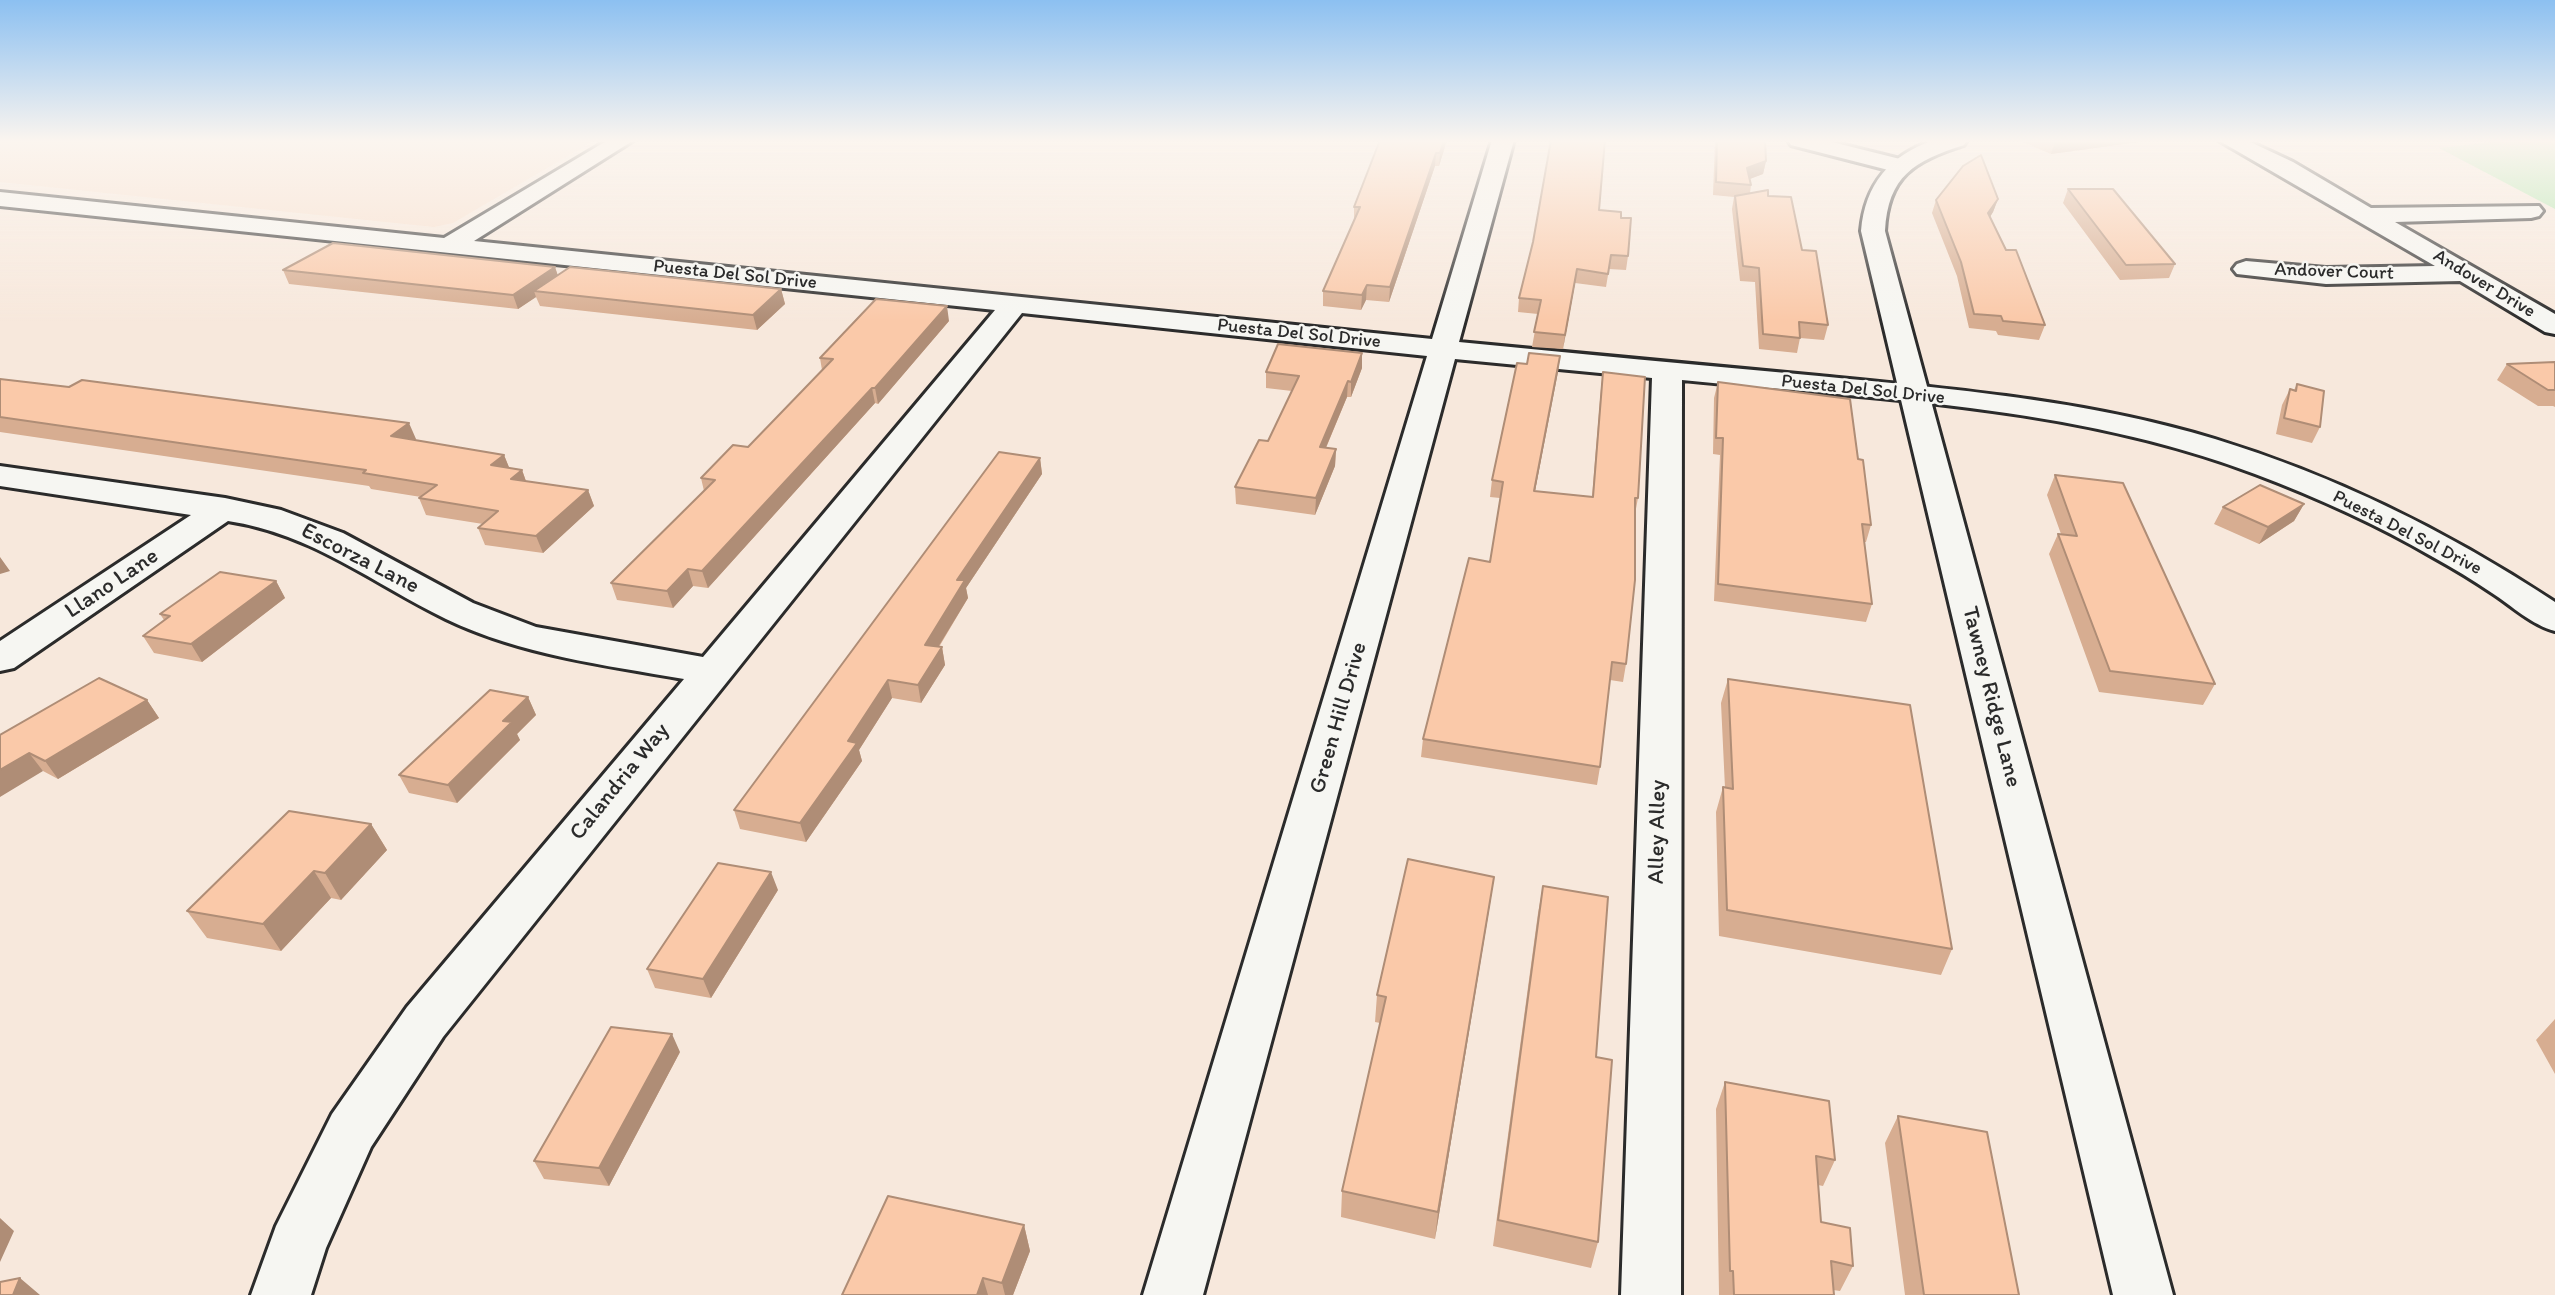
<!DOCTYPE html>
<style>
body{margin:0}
canvas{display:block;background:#f7e8dc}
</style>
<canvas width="2555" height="1295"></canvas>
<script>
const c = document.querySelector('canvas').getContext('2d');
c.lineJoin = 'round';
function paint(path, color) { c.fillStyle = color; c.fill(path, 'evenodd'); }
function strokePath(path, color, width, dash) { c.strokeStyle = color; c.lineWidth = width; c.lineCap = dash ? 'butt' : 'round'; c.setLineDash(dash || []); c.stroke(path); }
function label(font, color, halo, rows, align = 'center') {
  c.font = font + ' Itim,sans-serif'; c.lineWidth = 5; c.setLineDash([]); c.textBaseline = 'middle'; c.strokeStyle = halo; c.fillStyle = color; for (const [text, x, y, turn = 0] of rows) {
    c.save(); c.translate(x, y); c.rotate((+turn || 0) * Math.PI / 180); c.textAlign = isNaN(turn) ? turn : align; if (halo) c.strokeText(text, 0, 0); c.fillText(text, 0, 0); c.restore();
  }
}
const built = new Path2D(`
 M0 140H595L453 223 434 227 0 182Z`);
const green = new Path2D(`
 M2508 140H2555V209L2439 148Z`);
const street = new Path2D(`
 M608 140H634L474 241 1432 339 1492 140H1514L1459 342C1579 354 1699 365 1819 376 1953 389 2086 400 2215 439 2336 476 2449 532 2555 602V631C2532 625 2512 606 2492 593 2473 580 2453 568 2433 557 2376 524 2316 497 2255 474 2073 405 1874 399 1682 380L1681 1295H1621L1652 378 1455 359 1203 1295H1143L1427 356 1022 313 443 1037 371 1147 326 1248 311 1295H251L276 1226 332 1114 407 1007 684 679C604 665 521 655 446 619 372 583 313 534 228 521L14 668 0 671V641L191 515 0 486V466L225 498 281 510 343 533 473 603 536 627 703 657 995 310 0 206V192L444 238Z
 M1788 140H1824L1908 161 1911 166 1900 173 1791 145Z
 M2218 140H2246L2293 162 2371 208 2539 206 2543 211 2539 216 2531 218 2395 222 2555 314V334L2545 332 2460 281 2326 284 2237 274 2233 269 2237 264 2246 261 2326 268 2435 266Z`);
const secondary = new Path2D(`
 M1934 140H1967L1964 145C1914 161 1888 176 1885 231L2173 1295H2113L1861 231C1865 184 1890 155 1934 140Z`);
const wall = new Path2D(`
 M1447 140 1439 166H1435L1389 302 1366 300 1361 310 1323 306V291L1354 220V207Z
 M1715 140H1765L1766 161 1763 174 1750 179 1751 185 1750 193 1768 196 1802 250 1828 325 1824 340 1800 338 1797 353 1759 349 1755 282 1740 281 1732 209 1734 197 1713 195Z
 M2018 140H2140L2139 142 2051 154Z
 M2068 189 2175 264 2169 278 2120 280 2063 203Z
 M1998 199 1993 212 1990 217 2045 325 2039 340 1998 335 1996 331 1969 328 1957 276 1932 213 1936 200Z
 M1599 210 1621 218 1628 256 1626 270 1609 269 1606 287 1575 283 1563 349 1532 347 1538 314 1518 312 1519 298Z
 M555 267 558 276 781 289 785 304 757 330 540 306 536 297 518 309 289 284 283 270Z
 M949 321 878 404 875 403 708 588 693 586 673 608 617 600 611 583 704 491 701 478 748 447 822 370 820 358Z
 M1362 353V368L1351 397H1347L1326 448 1336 449 1335 466 1315 515 1236 504 1235 487 1268 441 1292 391 1266 388V372Z
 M1560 356 1535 491 1592 497 1601 388 1603 372 1638 498 1635 514 1626 664 1623 682 1610 680 1600 767 1597 785 1421 757 1423 739 1490 562 1500 498 1490 497 1492 480 1527 364Z
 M2555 362V407L2553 406H2538L2497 380 2507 364Z
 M0 379 416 439 415 440 504 455 509 468 522 470 526 481 588 490 594 506 543 553 485 545 478 528 483 524 426 515 419 498 421 497 371 489 369 486 0 432Z
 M1718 382 1858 459 1871 525 1866 542H1864L1872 604 1866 622 1714 601 1720 455 1713 454 1714 398Z
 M2297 384 2320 427 2312 443 2276 434 2282 405 2290 389 2294 390Z
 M1040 458 1042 474 966 588 968 598 939 647H942L945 665 921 703 892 698 859 750 862 761 806 842 740 829 734 810Z
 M2055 475 2215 684 2203 705 2099 692 2049 554 2058 534H2061L2047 495Z
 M2304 504 2294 521 2259 544 2214 524 2223 507Z
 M276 581 285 598 202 662 154 653 143 636 164 620 160 614Z
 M1728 679 1952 949 1941 975 1719 936 1716 812 1723 787 1725 788 1721 703Z
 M528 697 536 715 517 734 520 740 457 803 409 793 399 775Z
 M147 700 159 718 58 779 43 771 0 735Z
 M371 824 387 850 341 900 331 898 281 951 207 938 187 911Z
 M1494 877 1435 1239 1341 1217 1342 1191 1380 1023 1375 1022 1377 995Z
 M1543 886 1596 1057 1598 1242 1591 1268 1493 1246 1538 913Z
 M778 890 711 998 655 988 647 969Z
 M2555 1019V1074L2536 1040Z
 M680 1052 609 1186 544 1179 534 1161Z
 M1725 1082 1835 1160 1823 1186 1818 1185 1821 1222 1853 1266 1840 1291 1833 1290 1834 1295H1719L1716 1109Z
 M1898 1116 2019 1295H1905L1885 1143Z
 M1024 1225 1030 1251 1013 1295H842Z`);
const shadedWall = new Path2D(`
 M1444 140H1447L1439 166 1440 153Z
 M2074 140H2140L2139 142 2051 154 2055 142Z
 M1436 153 1435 166 1389 302 1390 287Z
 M1766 161 1763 174 1744 181 1747 168Z
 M1998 199 1993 212 1984 226 1988 213Z
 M555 267 560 282 534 291 536 297 518 309 513 295Z
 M1577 269 1575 283 1563 349 1565 335Z
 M1367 285 1366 300 1361 310 1362 295Z
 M781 289 785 304 757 330 753 315Z
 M947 306 949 321 878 404 875 388Z
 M1362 353V368L1351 397V382Z
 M1560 356 1558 372 1532 507 1534 491Z
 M1348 381 1347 397 1319 464 1320 447Z
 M872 388 875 403 708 588 702 571Z
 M409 423 416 439 398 452 391 436Z
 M1336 449 1335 466 1315 515 1316 498Z
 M504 455 511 472 491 465Z
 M1040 458 1042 474 966 588 968 598 929 662 925 645 957 580Z
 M522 470 528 487 511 479Z
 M588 490 594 506 543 553 536 536Z
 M2304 504 2294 521 2259 544 2268 527Z
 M0 557 10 571 0 574Z
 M688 569 693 586 673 608 667 591Z
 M276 581 285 598 202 662 191 644Z
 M942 647 945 665 921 703 918 685Z
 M888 680 892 698 859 750 862 761 806 842 800 823 848 741Z
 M528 697 536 715 517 734 520 740 457 803 448 785 503 721Z
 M147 700 159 718 58 779 45 761Z
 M29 753 43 771 0 797V770Z
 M371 824 387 850 341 900 325 873Z
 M314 871 331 898 281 951 263 924Z
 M771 872 778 890 711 998 703 979Z
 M1494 877 1490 904 1435 1239 1438 1212Z
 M672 1034 680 1052 609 1186 599 1168Z
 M0 1218 14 1231 0 1262Z
 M1024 1225 1030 1251 1013 1295H1005L1002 1283Z
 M20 1278 40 1295H13Z
 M983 1278 988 1295H977Z`);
const building = new Path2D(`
 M1380 140H1444L1440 153H1436L1390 287 1367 285 1362 295 1323 291 1360 207H1354Z
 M1551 140H1605L1599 210 1621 212V218H1631L1628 256 1611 255 1608 274 1577 269 1565 335 1534 332 1541 300 1519 298 1533 242Z
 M1717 140H1765L1766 161 1747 168 1751 185 1716 182Z
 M2050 140H2074L2055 142Z
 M1981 155 1998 199 1988 213 2006 250H2016L2045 325 2003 321 2001 316 1974 314 1961 262 1936 200 1963 166Z
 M2068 189H2113L2175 264 2126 265Z
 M1768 190V196L1791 197 1802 250 1816 251 1828 325 1799 322 1800 338 1763 334 1759 268 1743 266 1735 196Z
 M333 243 555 267 513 295 283 270Z
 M570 267 781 289 753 315 534 291Z
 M876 299 947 306 875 388H872L702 571 688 569 667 591 611 583 715 480 701 478 733 445 748 447 833 359 820 358Z
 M1278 344 1362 353 1351 382 1348 381 1320 447 1336 449 1316 498 1235 487 1259 440 1268 441 1299 376 1266 372Z
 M1529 353 1560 356 1534 491 1593 497 1603 372 1645 377 1638 498H1635V580L1626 664 1612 662 1600 767 1423 739 1469 558 1490 562 1503 482 1492 480 1517 363 1527 364Z
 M2555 362V390H2548L2507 364Z
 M0 379 69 387 82 380 409 423 391 436 504 455 491 465 522 470 511 479 588 490 536 536 478 528 498 511 419 498 437 485 363 473 366 470 0 417Z
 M1718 382 1850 399 1858 459 1863 460 1871 525 1862 524 1872 604 1718 584 1723 438H1716Z
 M2297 384 2324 391 2320 427 2284 418 2290 389 2296 391Z
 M999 452 1040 458 957 580H965L925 645 942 647 918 685 888 680 848 741 857 743 800 823 734 810Z
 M2055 475 2123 483 2215 684 2110 671 2058 534 2077 536Z
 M2260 485 2304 504 2268 527 2223 507Z
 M220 572 276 581 191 644 143 636 170 616 160 614Z
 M99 678 147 700 45 761 29 753 0 770V735Z
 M1728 679 1910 705 1952 949 1727 910 1723 787 1733 789Z
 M490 690 528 697 503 721 512 722 448 785 399 775Z
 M289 811 371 824 325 873 314 871 263 924 187 911Z
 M1408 859 1494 877 1438 1212 1342 1191 1386 997 1377 995Z
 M718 863 771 872 703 979 647 969Z
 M1543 886 1608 897 1596 1057 1612 1060 1598 1242 1498 1220Z
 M611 1027 672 1034 599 1168 534 1161Z
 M1725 1082 1829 1101 1835 1160 1816 1156 1821 1222 1850 1228 1853 1266 1831 1261 1834 1295H1734L1733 1271H1730Z
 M1898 1116 1987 1132 2019 1295H1924Z
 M888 1196 1024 1225 1002 1283 983 1278 977 1295H842Z
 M20 1278 13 1295H0V1282Z`);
const farStreetnames = [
 ["Andover Court",2334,272,2],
 ["Puesta Del Sol Drive",735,275,6],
 ["Andover Drive",2484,284,31],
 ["Puesta Del Sol Drive",1299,334,6],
 ["Puesta Del Sol Drive",1863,390,6],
 ["Puesta Del Sol Drive",2407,533,27]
];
const streetNames = [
 ["Escorza Lane",360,559,27],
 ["Llano Lane",112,584,-34],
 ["Tawney Ridge Lane",1991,697,76],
 ["Green Hill Drive",1339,718,-74],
 ["Calandria Way",620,782,-51],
 ["Alley Alley",1658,832,-89]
];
paint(built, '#f8dfcd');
paint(green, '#ace6ab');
strokePath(street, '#2b2b2b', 6);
strokePath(secondary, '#2b2b2b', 6);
paint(street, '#f6f6f2');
paint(secondary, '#f6f6f2');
paint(wall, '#d7ad91');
paint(shadedWall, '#af8d76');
paint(building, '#fac9a9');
strokePath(building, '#af8d76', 2);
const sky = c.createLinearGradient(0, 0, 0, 321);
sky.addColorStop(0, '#8cc0f1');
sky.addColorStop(0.44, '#fbf5ef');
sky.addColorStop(1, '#fbf5ef00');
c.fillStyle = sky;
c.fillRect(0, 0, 2555, 321);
label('19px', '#2b2b2b', '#f6f6f2', farStreetnames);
label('23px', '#2b2b2b', '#f6f6f2', streetNames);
</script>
